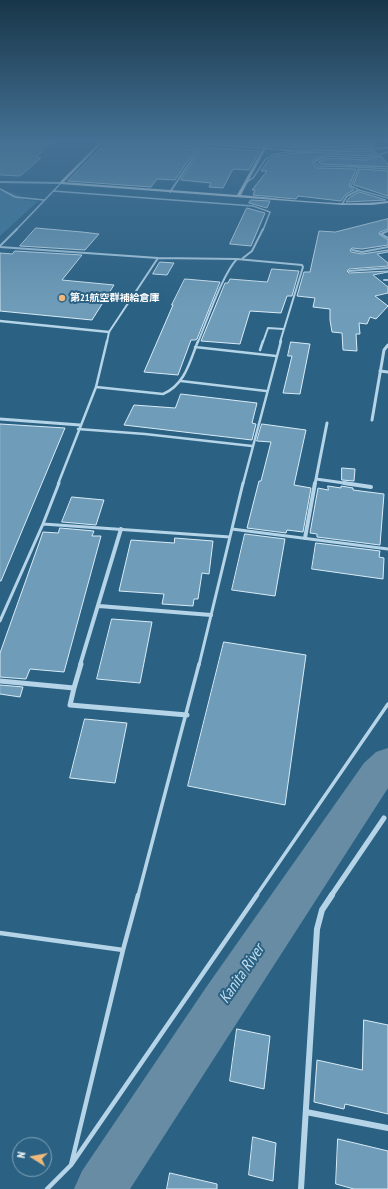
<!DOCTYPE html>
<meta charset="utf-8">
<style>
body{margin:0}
#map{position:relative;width:388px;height:1189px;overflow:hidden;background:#2b6284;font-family:"PT Sans Narrow",sans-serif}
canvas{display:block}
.north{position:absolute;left:12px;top:1137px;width:40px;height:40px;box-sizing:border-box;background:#2b6284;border:1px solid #80a1b5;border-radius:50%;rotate:281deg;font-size:11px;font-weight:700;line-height:16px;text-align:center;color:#fff}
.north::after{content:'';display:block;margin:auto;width:14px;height:18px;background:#edb97d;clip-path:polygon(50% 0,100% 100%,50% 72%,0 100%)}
</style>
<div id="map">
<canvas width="388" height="1189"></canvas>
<div class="north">N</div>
</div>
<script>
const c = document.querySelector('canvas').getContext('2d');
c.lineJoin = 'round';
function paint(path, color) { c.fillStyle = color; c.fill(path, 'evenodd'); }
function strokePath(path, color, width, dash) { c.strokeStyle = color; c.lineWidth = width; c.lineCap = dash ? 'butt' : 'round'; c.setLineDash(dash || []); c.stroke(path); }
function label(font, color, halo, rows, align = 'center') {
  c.font = font + ' "PT Sans Narrow","Noto Sans JP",sans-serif'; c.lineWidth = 4; c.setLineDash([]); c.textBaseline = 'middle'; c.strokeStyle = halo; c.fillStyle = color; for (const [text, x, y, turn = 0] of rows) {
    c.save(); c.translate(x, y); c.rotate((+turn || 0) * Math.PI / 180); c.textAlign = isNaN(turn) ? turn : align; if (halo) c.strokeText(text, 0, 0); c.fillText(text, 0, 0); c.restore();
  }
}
const green = new Path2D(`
 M0 190 14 193 25 200 38 201 0 236Z`);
const water = new Path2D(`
 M0 141H53L36 157 41 158 20 176 0 175Z`);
const river = new Path2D(`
 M388 748V788L130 1189H74L82 1171 207 986 364 763 376 752Z`);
const building = new Path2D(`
 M108 141 153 143 198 146 175 180 157 179 151 187 68 181Z
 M271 141H308L305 145 307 148H301L269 146Z
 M313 141H374V146L316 148 310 145Z
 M202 142V141H265L263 146Z
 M203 147 260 151 249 170 233 169 223 188 209 187 211 183 181 180Z
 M375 151 377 153 366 156 329 154 313 160V164L318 168 356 169 349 186 354 190 346 194 341 201 298 196 296 199 253 195 255 190H252L267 171H261L267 162 273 157 293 153Z
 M381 156 388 164V167L320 164 318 162 329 158 366 160Z
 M360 169 388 171V196L354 185Z
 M360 192 386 200 346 202 349 198Z
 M251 200 270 201 267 208 249 203Z
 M247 208 265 213 251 246 230 244Z
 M388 219V229L380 232 379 234 388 240V245L362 249 352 248 350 250 351 252 362 254 388 250V252L377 254 388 263V266L349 269 347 271 349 273 388 271V272L373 275 388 287V293L375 296 388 306 376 319 370 317 367 324 359 323 360 334H356L357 351 343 350 342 333 332 332 330 320V309L313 307 315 298 297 296 304 272H310L319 231 335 232Z
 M36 228 82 232 99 234 85 250 20 246Z
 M15 251 82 255 62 280 114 285 92 320 0 311V253L12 254Z
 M160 262 174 263 167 275 153 274Z
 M272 269 299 271 292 296H287L281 313 250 311 240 344 201 341 225 283H228L230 279 267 282Z
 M185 279 220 282 197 339 195 340H191L178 375 144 372 173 305H172Z
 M291 342 310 344 300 394 283 393 292 356H288Z
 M181 394 257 403 252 423 256 424 252 440 124 425 134 405 175 408Z
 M0 424 65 428 1 581H0Z
 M262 424 306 430 294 485 311 488 303 532 287 530 286 533 247 528 259 481H261L271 442 257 441Z
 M342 468 355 469 354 481 342 480Z
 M328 486 341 488V486L353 488V490L384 494 380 545 317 537V534L310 533 318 488 328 490Z
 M72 497 104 500 96 525 62 522Z
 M60 528 94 531 92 536H101L64 672 30 669 26 679 0 677V653L43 532 58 533Z
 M245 534 285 539 275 596 232 590Z
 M175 538 213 541 209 574 202 573 198 599H194L193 606 162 604 164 594 119 591 131 540 174 543Z
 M316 543 380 551 379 557 384 558 383 579 312 569Z
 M112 619 152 622 140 683 97 679Z
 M224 642 306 655 285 805 188 786Z
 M0 685 23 687 20 697 0 694Z
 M85 719 127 723 115 783 70 778Z
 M364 1020 388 1025V1114L345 1104 344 1109 314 1102 317 1060 362 1070Z
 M237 1029 270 1036 264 1089 230 1081Z
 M253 1137 276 1143 273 1181 249 1175Z
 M338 1139 388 1151V1189H354L336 1184Z
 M170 1173 217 1184V1189H167Z`);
const laneFar5 = new Path2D(`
 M311 141 307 146 315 150
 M388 152 366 158 329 156 315 161V163L319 166 359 167 351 186 359 190 388 198
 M359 167 388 169
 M245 183 253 178 265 160 272 155 292 151
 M0 189 15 197 44 200
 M53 191 253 206 270 212 263 230
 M16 230 61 183`);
const laneFar4 = new Path2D(`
 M381 234 388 238
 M381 234 388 231
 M0 246 17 229
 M0 247 158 258 237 259 302 265 303 267 280 342
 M352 250 362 252 388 247
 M243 258 252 251 263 229
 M349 271 388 268
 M384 280H388
 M107 342 109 332 158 258
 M198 342C207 321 223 273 237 259
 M263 342 268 328 283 329`);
const laneFar3 = new Path2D(`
 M195 347 276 356
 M260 350 263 341
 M181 381 266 391
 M96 387 163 394C185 385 190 361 198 341
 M78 429 145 434 252 446
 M58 484 96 387 107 341
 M243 484 281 341`);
const laneFar2 = new Path2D(`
 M43 524 230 537
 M232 529 388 549
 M0 621 43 524 59 483
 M199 665 243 483`);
const laneFar1 = new Path2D(`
 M138 896 199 664
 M256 896 388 704`);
const lane = new Path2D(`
 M0 933 123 950
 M71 1165 123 950 138 895
 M47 1189 71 1165 257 895`);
const streetFar5 = new Path2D(`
 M159 141 301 151 388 148
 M0 182 61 183
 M170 192 202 144
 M342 204 347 196 359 190`);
const streetFar4 = new Path2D(`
 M0 321 109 332`);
const streetFar3 = new Path2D(`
 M380 371 388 372
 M0 419 80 425
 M372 420 384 350 388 345
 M316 479 351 484
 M315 484 327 423`);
const streetFar2 = new Path2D(`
 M344 483 371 487
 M305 538 315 483
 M99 606 211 615
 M80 665 121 529`);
const streetFar1 = new Path2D(`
 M0 681 74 688 81 664
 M74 688 70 705 187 715
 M331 896 384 818`);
const street = new Path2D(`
 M306 1112 388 1128
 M301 1189 317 929 322 910 332 895`);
const secondary = new Path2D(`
 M101 141H104L64 182 237 195 267 141H270L241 195C289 199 340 207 388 201V203L372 205H342L60 184V182Z`);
const markers = [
 [62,298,4,"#edb97d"]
];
const farPoinames = [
 ["第21航空群補給倉庫",70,298]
];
const nearWaternames = [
 ["Kanita River",242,974,-56]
];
paint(green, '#407ca0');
paint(water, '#688ca3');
strokePath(water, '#aad1e7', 1);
paint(river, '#688ca3');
paint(building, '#6f9db9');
strokePath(building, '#d8ebf6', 1);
strokePath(laneFar5, '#b5d4e7', 1.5);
strokePath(laneFar4, '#b5d4e7', 2);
strokePath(laneFar3, '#b5d4e7', 2.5);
strokePath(laneFar2, '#b5d4e7', 3);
strokePath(laneFar1, '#b5d4e7', 3.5);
strokePath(lane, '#b5d4e7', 4.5);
strokePath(streetFar5, '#b5d4e7', 2);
strokePath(streetFar4, '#b5d4e7', 2.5);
strokePath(streetFar3, '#b5d4e7', 3);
strokePath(streetFar2, '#b5d4e7', 4);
strokePath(streetFar1, '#b5d4e7', 5);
strokePath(street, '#b5d4e7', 6);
paint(secondary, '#deedf7');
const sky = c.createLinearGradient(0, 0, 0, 308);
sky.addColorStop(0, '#183649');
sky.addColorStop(0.46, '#447194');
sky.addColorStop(1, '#44719400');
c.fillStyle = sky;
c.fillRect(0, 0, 388, 308);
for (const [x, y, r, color] of markers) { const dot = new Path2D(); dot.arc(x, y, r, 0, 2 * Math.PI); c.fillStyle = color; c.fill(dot); strokePath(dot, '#2b6284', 1.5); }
label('bold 10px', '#fff', '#2b6284', farPoinames, 'left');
label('italic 16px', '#c1ddee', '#2b6284', nearWaternames);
</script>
